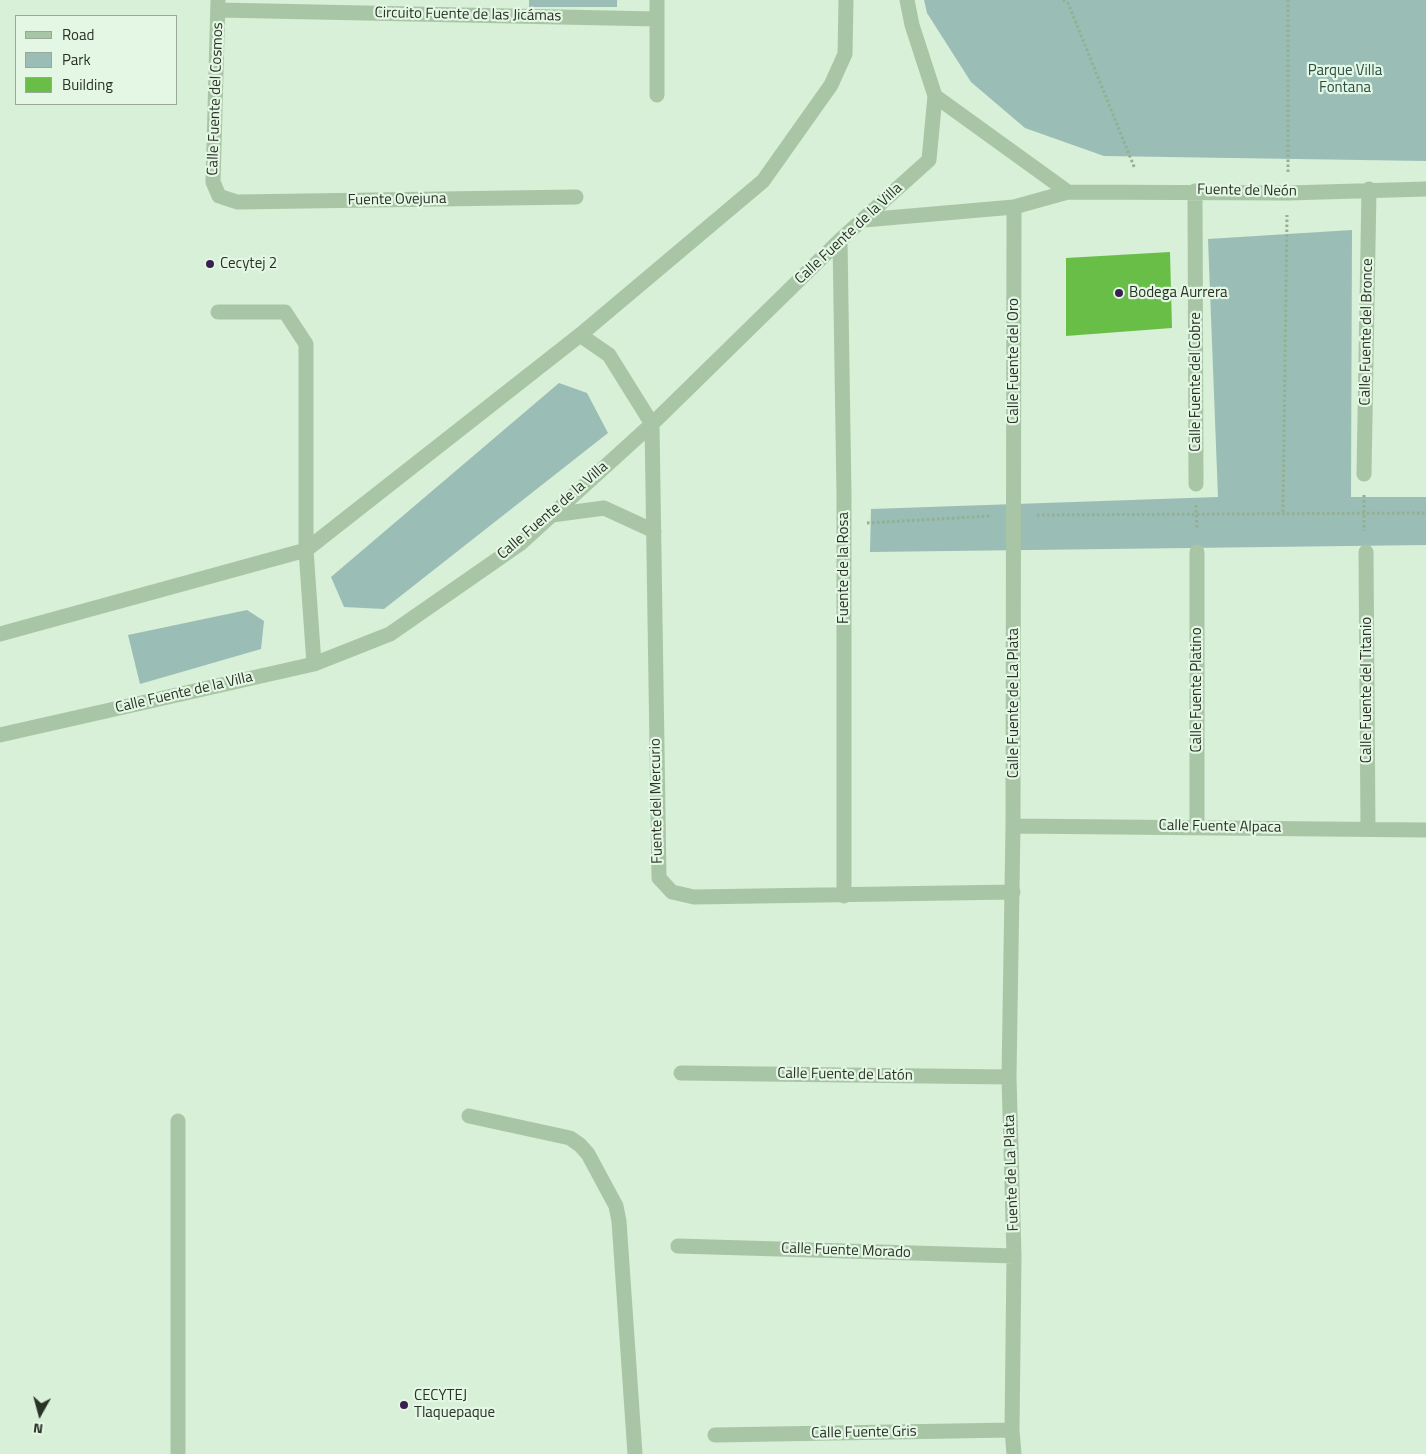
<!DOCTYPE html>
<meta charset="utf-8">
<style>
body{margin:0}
#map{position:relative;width:1426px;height:1454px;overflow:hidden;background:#d8efd8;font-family:"Titillium Web",sans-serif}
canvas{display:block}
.legend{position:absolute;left:15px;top:15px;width:162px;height:90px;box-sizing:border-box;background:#e4f7e4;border:1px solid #99a898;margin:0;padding:6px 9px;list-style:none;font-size:15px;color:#293226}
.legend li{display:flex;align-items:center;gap:10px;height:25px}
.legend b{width:25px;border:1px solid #99a898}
.north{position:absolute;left:15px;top:1389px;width:50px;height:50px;-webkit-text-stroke:4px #e4f7e4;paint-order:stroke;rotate:187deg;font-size:14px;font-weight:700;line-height:20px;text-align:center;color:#293226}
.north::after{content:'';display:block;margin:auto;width:18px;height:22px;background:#293226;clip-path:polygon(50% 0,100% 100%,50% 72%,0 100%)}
</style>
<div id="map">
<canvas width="1426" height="1454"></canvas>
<ul class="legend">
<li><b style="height:6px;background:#a8c6a5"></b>Road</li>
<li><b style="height:14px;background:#9abdb6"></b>Park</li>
<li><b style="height:14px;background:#69be48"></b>Building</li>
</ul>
<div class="north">N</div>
</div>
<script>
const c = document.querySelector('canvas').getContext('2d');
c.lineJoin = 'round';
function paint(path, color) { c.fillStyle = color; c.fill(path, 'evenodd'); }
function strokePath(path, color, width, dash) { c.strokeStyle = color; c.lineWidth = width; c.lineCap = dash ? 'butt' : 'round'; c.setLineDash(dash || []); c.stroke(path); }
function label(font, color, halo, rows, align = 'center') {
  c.font = font + ' "Titillium Web",sans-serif'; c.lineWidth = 4.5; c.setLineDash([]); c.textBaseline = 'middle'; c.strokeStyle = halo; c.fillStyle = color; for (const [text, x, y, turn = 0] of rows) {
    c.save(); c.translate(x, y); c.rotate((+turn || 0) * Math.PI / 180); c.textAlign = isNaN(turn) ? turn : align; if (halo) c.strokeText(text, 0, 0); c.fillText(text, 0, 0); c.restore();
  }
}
const green = new Path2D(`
 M529 0H617V7H529Z
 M924 0H1426V161L1104 156 1025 128 971 82 927 13Z
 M1352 230 1351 497H1426V545L870 552 871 509 1218 497 1208 239Z
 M559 383 587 393 608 433 384 609 344 607 331 577Z
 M247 610 264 621 261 649 140 684 128 635Z`);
const building = new Path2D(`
 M1170 252 1172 328 1066 336V258Z`);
const path = new Path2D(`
 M1063 0 1068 3 1135 169
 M1288 172V0
 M1364 495V531
 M1196 505 1197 529
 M1283 512 1287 215
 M1037 515 1426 513
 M867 523 990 516`);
const minor = new Path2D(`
 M218 0 213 182 219 196 237 202 576 197
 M657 0V95
 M218 10 657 19
 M935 96 1068 192
 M1195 191 1196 484
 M864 220 1014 207 1068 192 1288 193 1426 189
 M840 240 844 495V896
 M218 312H285L306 344V550L314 664
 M580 335 609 355 652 424 659 878 672 892 694 897 1013 892
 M1364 474 1369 189
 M552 515 604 508 654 531
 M1366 552 1368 829
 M0 634 306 550 580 335 763 181 831 85 845 54 846 0
 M0 735 314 664 390 634 521 543 652 424 840 240 929 160 935 96 912 25 907 0
 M1013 826 1426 830
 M1197 827V552
 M681 1073 1009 1077
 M469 1116 570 1138 580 1145 588 1154 616 1206 619 1221 635 1454
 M678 1246 1014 1256
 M715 1435 1012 1430
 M178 1454V1121
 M1014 1454 1012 1430 1014 1256 1009 1077 1013 826 1014 207`);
const markers = [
 [210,264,5,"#3a1f51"],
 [1119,293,5,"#3a1f51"],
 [404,1405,5,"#3a1f51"]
];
const streetNames = [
 ["Circuito Fuente de las Jicámas",468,15,1],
 ["Calle Fuente del Cosmos",216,99,-88],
 ["Fuente de Neón",1247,191,1],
 ["Fuente Ovejuna",397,200,-1],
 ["Calle Fuente de la Villa",849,234,-43],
 ["Calle Fuente del Bronce",1367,332,-89],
 ["Calle Fuente del Oro",1014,361,-90],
 ["Calle Fuente del Cobre",1196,382,-90],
 ["Calle Fuente de la Villa",553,511,-41],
 ["Fuente de la Rosa",844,568,-90],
 ["Calle Fuente Platino",1197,690,-90],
 ["Calle Fuente del Titanio",1367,690,-90],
 ["Calle Fuente de la Villa",184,693,-13],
 ["Calle Fuente de La Plata",1014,703,-90],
 ["Fuente del Mercurio",657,801,-91],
 ["Calle Fuente Alpaca",1220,827,1],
 ["Calle Fuente de Latón",845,1075,1],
 ["Fuente de La Plata",1012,1173,-92],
 ["Calle Fuente Morado",846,1251,2],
 ["Calle Fuente Gris",864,1433,-1]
];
const parkNames = [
 ["Parque Villa",1345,71],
 ["Fontana",1345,88]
];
const poiNames = [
 ["Cecytej 2",220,264],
 ["Bodega Aurrera",1129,293],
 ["CECYTEJ",414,1396],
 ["Tlaquepaque",414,1413]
];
paint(green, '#9abdb6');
paint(building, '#69be48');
strokePath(path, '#93b190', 3, [2.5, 2.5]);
strokePath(minor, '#a8c6a5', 15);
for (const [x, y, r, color] of markers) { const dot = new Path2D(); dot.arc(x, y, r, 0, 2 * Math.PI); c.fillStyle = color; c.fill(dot); strokePath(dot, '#e4f7e4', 2); }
label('15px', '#293226', '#e4f7e4', streetNames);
label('15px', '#2b4f49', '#e4f7e4', parkNames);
label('15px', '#293226', '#e4f7e4', poiNames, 'left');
</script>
